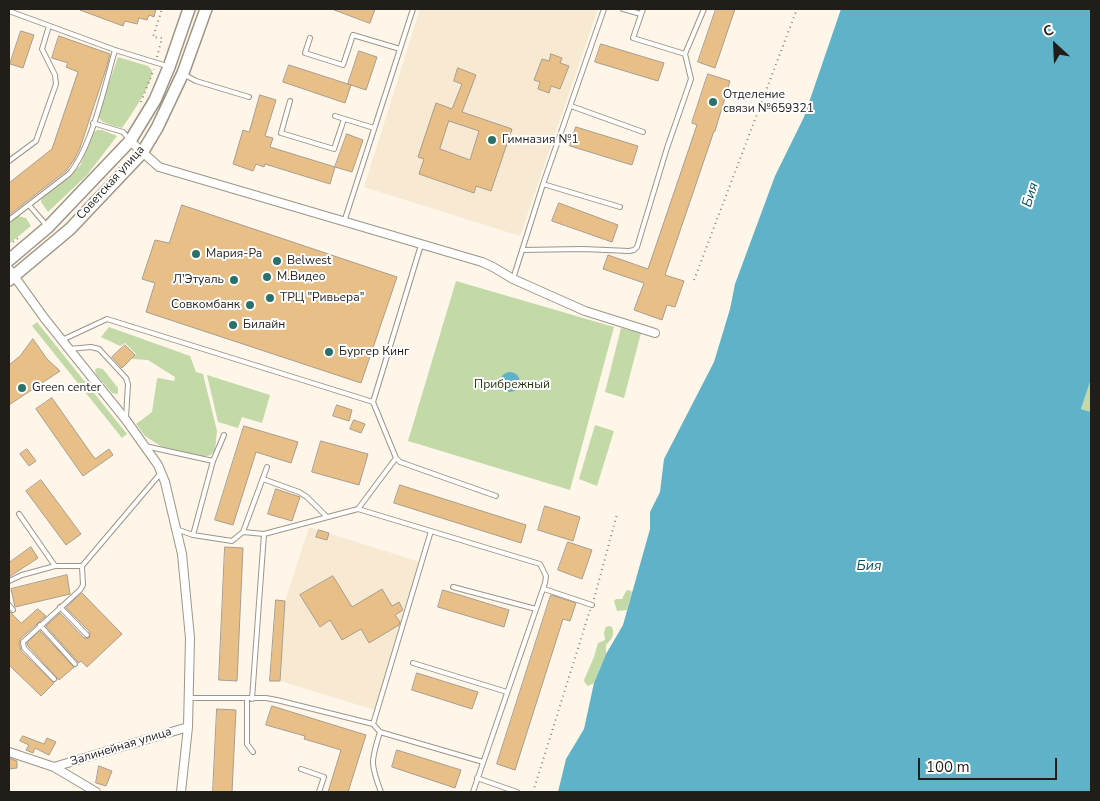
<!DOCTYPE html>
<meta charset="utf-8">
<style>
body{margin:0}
#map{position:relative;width:1100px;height:801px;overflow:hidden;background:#fef6e9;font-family:"Nunito Sans",sans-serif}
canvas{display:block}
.frame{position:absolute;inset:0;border:10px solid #211d18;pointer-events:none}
.north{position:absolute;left:1030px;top:20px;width:50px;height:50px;-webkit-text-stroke:4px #fff;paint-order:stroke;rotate:335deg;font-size:14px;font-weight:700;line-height:20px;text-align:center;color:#211d18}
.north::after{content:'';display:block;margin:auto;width:18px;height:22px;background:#211d18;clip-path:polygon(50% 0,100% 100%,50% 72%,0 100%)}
.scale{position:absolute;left:918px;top:758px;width:139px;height:22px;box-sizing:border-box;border:2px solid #211d18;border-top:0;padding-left:6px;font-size:15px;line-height:18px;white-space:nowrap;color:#211d18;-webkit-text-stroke:4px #fff;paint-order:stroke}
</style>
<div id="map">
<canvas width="1100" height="801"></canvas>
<div class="frame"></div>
<div class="north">С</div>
<div class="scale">100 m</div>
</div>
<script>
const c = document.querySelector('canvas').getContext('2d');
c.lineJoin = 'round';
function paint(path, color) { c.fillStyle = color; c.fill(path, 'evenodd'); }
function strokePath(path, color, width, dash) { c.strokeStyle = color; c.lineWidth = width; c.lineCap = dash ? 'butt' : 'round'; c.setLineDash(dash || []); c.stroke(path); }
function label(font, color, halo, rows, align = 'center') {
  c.font = font + ' "Nunito Sans",sans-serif'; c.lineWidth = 4; c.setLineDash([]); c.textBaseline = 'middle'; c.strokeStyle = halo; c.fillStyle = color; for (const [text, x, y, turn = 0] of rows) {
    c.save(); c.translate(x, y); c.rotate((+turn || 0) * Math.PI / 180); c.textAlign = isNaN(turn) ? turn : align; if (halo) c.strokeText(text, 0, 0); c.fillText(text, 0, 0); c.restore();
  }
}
const built = new Path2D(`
 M420 9H598L520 236 364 187Z
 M309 527 420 562 375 710 280 681 285 601Z`);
const green = new Path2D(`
 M118 57 148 66C151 69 152 69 152 73 150 88 131 115 122 128 114 125 100 124 98 115Z
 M97 130H102L117 136 87 175 48 212 41 202 42 196 80 166 93 133Z
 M18 216 26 218 31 226 9 244V221Z
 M456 281 614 327 570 490 408 441Z
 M37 322 127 434 122 438 32 326Z
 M109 327 190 356 196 372 203 374 217 431 215 450 211 455 203 457 162 447 145 436 136 424 152 412 157 379 159 378 174 381 175 377 148 360 132 359 136 354 125 343 120 346 101 337Z
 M621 328 641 333 624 398 605 392Z
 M97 368 103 369 118 388V394L112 393 96 374 95 370Z
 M207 375 270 395 262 423 242 417 238 428 218 422Z
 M1091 379V412L1081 409Z
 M595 425 614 431 597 486 579 479Z
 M629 590 632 592 627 610 617 611 614 601 616 599H622L626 591Z
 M609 626 612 627C615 635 612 639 606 645V654L594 683 588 686 585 683 584 680 594 657 598 643 605 640 604 632 606 627Z`);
const water = new Path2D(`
 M841 9H1091V379L1081 409 1091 412V792H558L566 759 584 729 594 683 606 654 623 625 650 529V512L660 492 664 459 714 362 730 309 735 284 775 176 804 117Z
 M500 382a10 10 0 1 1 20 0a10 10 0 1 1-20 0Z`);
const building = new Path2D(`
 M80 9H156L154 17 149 15 147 20 139 18 137 24 125 21 123 26 80 10Z
 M332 9H375L370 23Z
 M716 9H735L715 68 698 62Z
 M21 31 34 35 23 68 10 64Z
 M59 36 110 54 106 69 80 148 74 160 66 171 9 215V183L52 149 78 72 66 67 68 63 52 58Z
 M601 44 664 63 658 81 595 62Z
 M359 51 377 57 366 90 348 84Z
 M551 54 562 58 560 63 569 66 560 89 551 86 549 93 538 89 540 82 534 80 542 59 549 61Z
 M289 65 351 85 345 103 283 82Z
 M458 68 476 75 462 112 512 129 491 191 476 186 474 193 419 174 424 159 418 157 436 103 452 109 462 84 454 81ZM449 121 479 131 470 160 440 149Z
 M708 74 730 81 715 131H714L665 275 684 281 675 307 667 305 662 320 634 310 644 283 603 269 608 255 648 269 697 125 692 123Z
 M260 95 276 100 265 136 273 138 270 147 335 167 330 184 265 164 264 167 256 164 253 171 233 164 243 130 249 132Z
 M576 127 638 146 632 165 570 146Z
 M347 134 363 140 352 172 335 167Z
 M559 203 618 225 612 242 552 221Z
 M182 205 397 277 361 383 146 312 155 283 142 279 155 240 169 243Z
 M33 339 47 359 60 371 9 405V365L20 356Z
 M125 345 135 355 122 368 112 357Z
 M52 398 95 459 109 449 113 455 83 476 36 409Z
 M337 405 352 410 349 421 333 416Z
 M354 420 365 424 361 433 350 429Z
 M244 426 298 442 291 463 256 452 233 525 215 520Z
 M321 441 368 454 359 485 312 472Z
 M27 449 36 461 29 466 20 454Z
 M41 480 81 534 66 545 26 491Z
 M400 485 526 525 521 543 394 503Z
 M276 489 300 497 292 521 268 514Z
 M545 506 580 517 573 541 538 530Z
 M319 530 329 533 327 540 316 537Z
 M568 542 592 550 582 579 558 570Z
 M31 547 38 558 9 577V563Z
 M225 547 243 548 237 681 219 680Z
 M67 575 70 594 15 607 11 589Z
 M333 576 352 607 382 589 392 606 399 602 403 610 395 615 400 622 399 625 369 643 361 629 342 640 330 620 320 627 300 595Z
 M443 590 509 610 504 627 438 607Z
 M82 593 122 634 87 667 81 661 79 663 46 626 60 613 84 638H89L90 632 66 608Z
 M551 595 576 603 570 621 563 619 515 770 497 764Z
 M276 600 285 601 280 681H270Z
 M38 609 46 616 20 639 19 643 21 651 54 683 41 696 9 665V611L21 623Z
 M40 631 74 667 59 680 28 646 27 643Z
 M417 673 478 692 472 709 412 690Z
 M272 706 366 735 348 792H328L341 750 304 739 305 736 266 725Z
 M217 709 236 710 232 792H213Z
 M23 736 44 744 47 738 56 742 49 755 35 748 33 753 26 750 29 745 20 741Z
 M397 750 461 770 455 788 392 767Z
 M9 758 17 761V768L9 769Z
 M99 766 112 771 106 786 96 783Z`);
const path = new Path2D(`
 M157 57 162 38 153 37 162 9
 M141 102 154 69
 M9 245 21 236
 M694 280 797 9
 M594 599 617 514
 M533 792 590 610`);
const lane = new Path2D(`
 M623 9 641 14
 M643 9 633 38 685 54
 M9 11 115 50 167 66
 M310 38 305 53 343 65 353 35 400 49
 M185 75 196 81 249 97
 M290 101 281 133 334 149 344 119
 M571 106 643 132
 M335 116 374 128
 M93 123 123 132 129 139
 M9 161 36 141 56 84 55 75 42 49 49 26
 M543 184 620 207
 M29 205 47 226
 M9 220 69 174C92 147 105 85 115 50
 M344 222 413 9
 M522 250 583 249 629 251 634 250 637 247 667 148 691 79 685 54 704 9
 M513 279 543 184 604 9
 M62 340 107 319 373 402 421 245
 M69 349 91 347 99 349 126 378 128 384 126 418
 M373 402 396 458 400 462 496 496
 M145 446 213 461 224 435
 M263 479 299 492 307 497 327 517
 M358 509 396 458
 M19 514 55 566H82L160 474
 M176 529 193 535 232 541 243 532 264 534 358 509 540 564 546 576 545 583 473 792
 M243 532 267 467
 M193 535 213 461
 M9 581 22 575 55 566
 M453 587 536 609
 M544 589 592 605
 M9 605 13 610
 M60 607 87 635
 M40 625 75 664
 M413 663 507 692
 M54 679 24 648 23 642 80 590 83 585 82 566
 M189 698H266L277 700 373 724 380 732 483 762
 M252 699 264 534
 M247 700V744L253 752
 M373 724 431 531
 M380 732C371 761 370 763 381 792
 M301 769 324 777 319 792
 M477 778 517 792`);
const street = new Path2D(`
 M130 141 159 167 482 262 493 267 513 279 585 311 655 333
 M9 269 45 319 126 420 158 465 165 482 182 554 190 638 188 727 181 792
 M9 752 54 767 96 792
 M54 767 188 727`);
const secondary = new Path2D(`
 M9 260 48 227 130 141 155 100 169 67 189 9
 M9 280 70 229 142 153 157 128 183 73 206 9`);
const markers = [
 [713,102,5,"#297169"],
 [492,140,5,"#297169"],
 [196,254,5,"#297169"],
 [277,261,5,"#297169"],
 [267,277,5,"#297169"],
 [234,280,5,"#297169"],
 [270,298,5,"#297169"],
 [250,305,5,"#297169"],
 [233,325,5,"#297169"],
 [329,352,5,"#297169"],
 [22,388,5,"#297169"]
];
const poiNames = [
 ["Отделение",723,95],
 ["связи №659321",723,109],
 ["Гимназия №1",502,140],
 ["Мария-Ра",206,254],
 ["Belwest",287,261],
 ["М.Видео",277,277],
 ["Л'Этуаль",224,280,"right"],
 ["ТРЦ \"Ривьера\"",280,298],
 ["Совкомбанк",240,305,"right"],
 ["Билайн",243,325],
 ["Бургер Кинг",339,352],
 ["Green center",32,388]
];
const streetNames = [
 ["Советская улица",111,183,-48],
 ["Залинейная улица",121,747,-17]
];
const parkNames = [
 ["Прибрежный",512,385]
];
const waterNames = [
 ["Бия",1031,195,-73],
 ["Бия",869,567]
];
paint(built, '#f8e9d3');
paint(green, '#c3d9a7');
paint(water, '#5fb2c7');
paint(building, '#e9bf88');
strokePath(building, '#a89d8f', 1);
strokePath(lane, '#9e9587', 6);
strokePath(street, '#9e9587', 10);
strokePath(secondary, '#9e9587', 14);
strokePath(path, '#8a847b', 2, [1, 4]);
strokePath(lane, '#fff', 4);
strokePath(street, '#fff', 8);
strokePath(secondary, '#fff', 11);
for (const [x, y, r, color] of markers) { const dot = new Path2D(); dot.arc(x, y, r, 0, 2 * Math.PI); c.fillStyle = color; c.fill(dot); strokePath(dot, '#fff', 2); }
label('12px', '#211d18', '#fff', poiNames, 'left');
label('12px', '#211d18', '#fff', streetNames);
label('12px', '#27370b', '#fff', parkNames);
label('italic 14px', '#075261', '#fff', waterNames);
</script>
